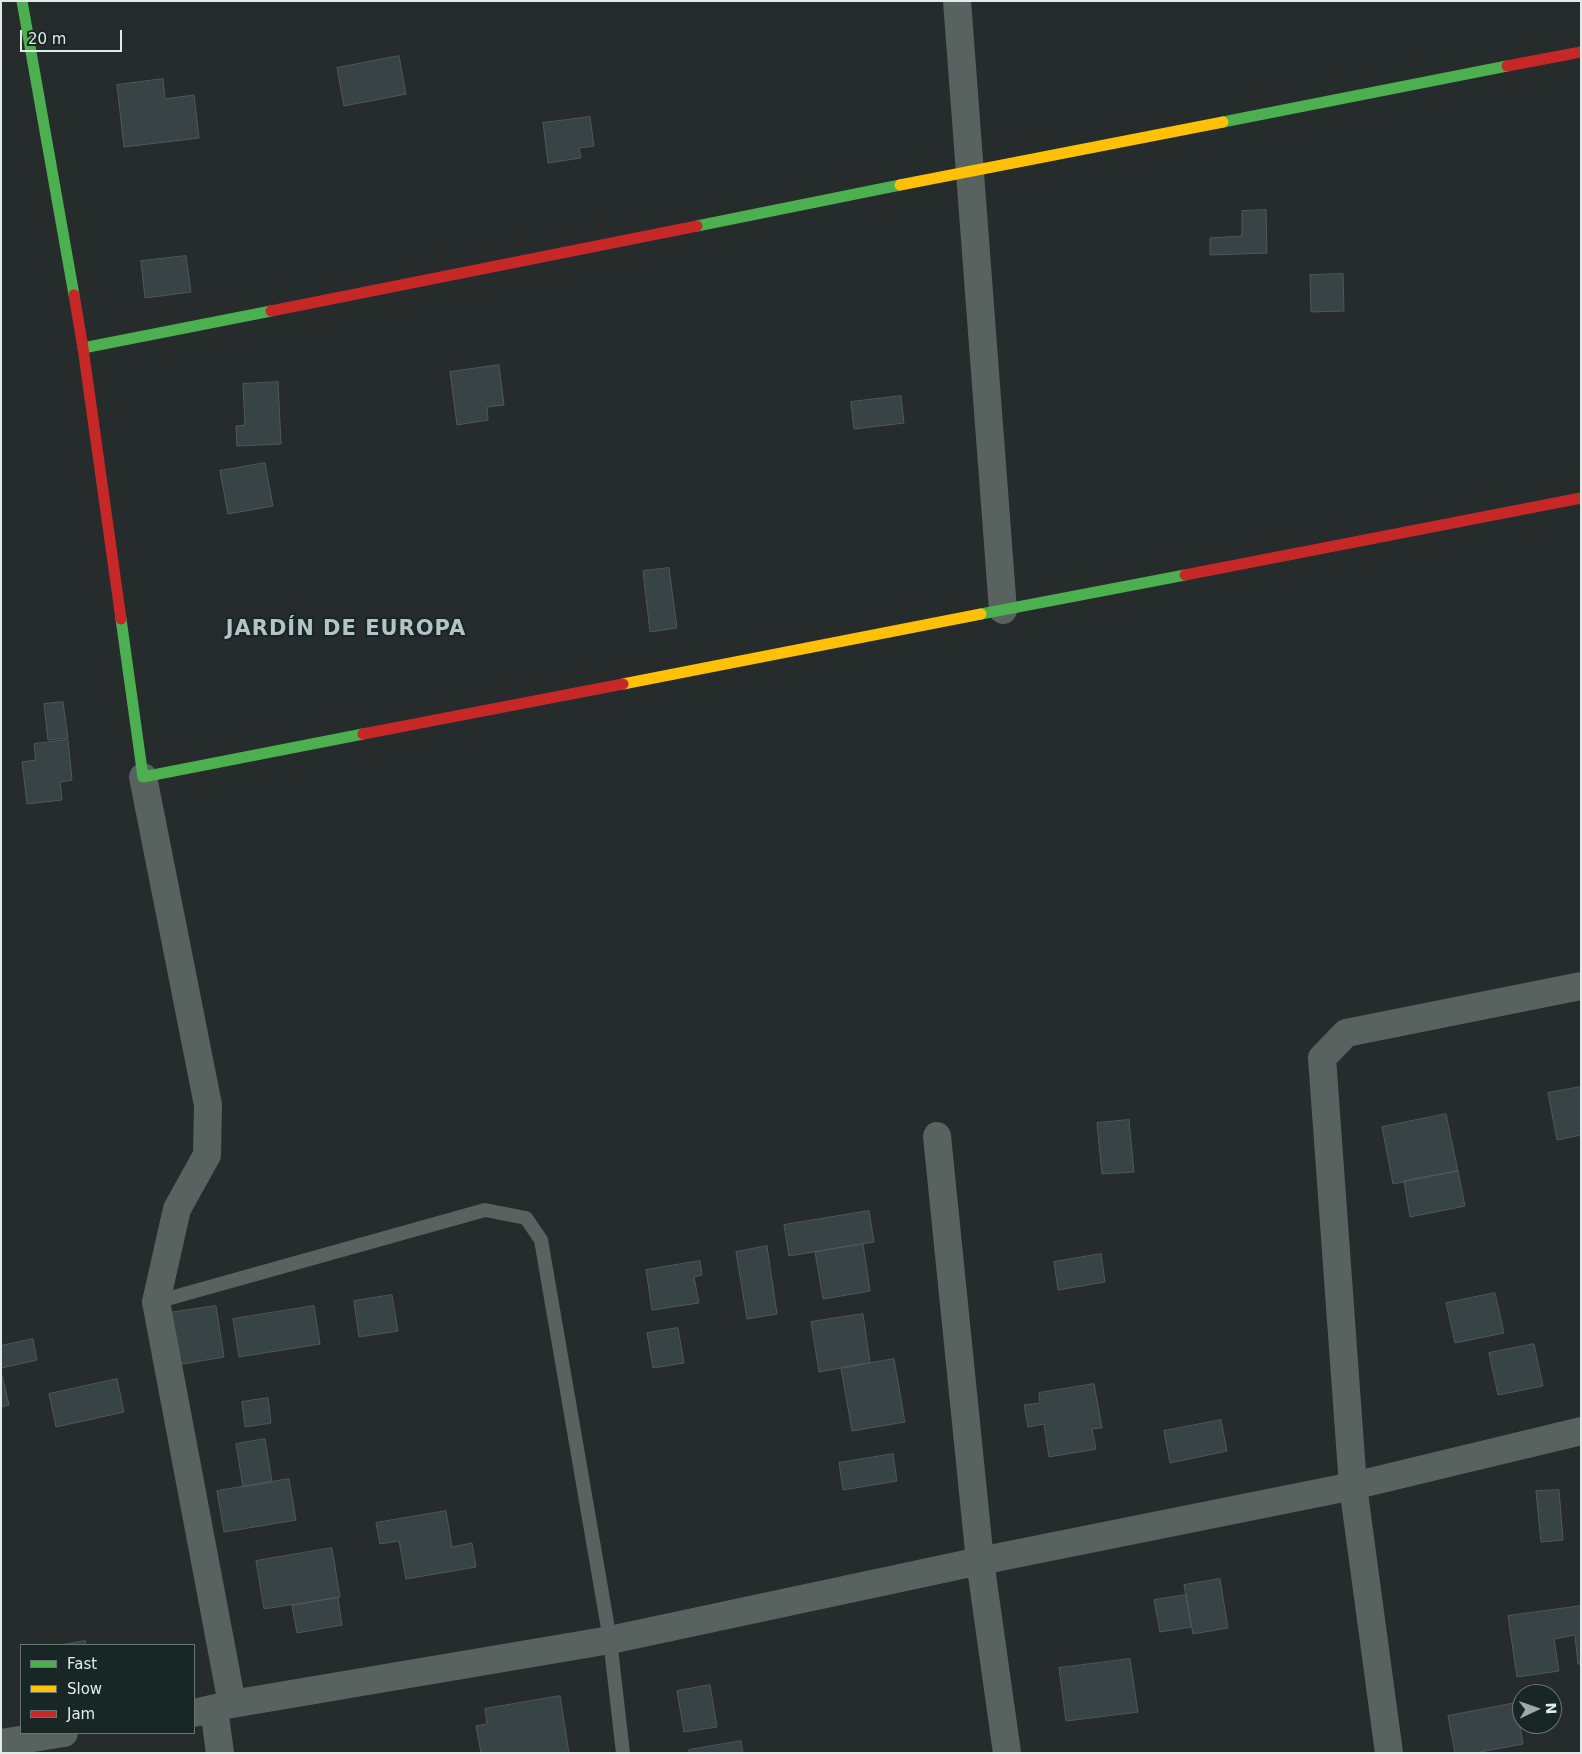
<!DOCTYPE html>
<meta charset="utf-8">
<style>
body{margin:0}
#map{position:relative;width:1582px;height:1754px;overflow:hidden;background:#262c2c;font-family:"DejaVu Sans",sans-serif}
canvas{display:block}
.frame{position:absolute;inset:0;border:2px solid #e2ebeb;pointer-events:none}
.legend{position:absolute;left:20px;top:1644px;width:175px;height:90px;box-sizing:border-box;background:#182626;border:1px solid #697575;margin:0;padding:6px 9px;list-style:none;font-size:15px;color:#e2ebeb}
.legend li{display:flex;align-items:center;gap:10px;height:25px}
.legend b{width:25px;border:1px solid #697575}
.north{position:absolute;left:1512px;top:1684px;width:50px;height:50px;box-sizing:border-box;background:#182626;border:1px solid #697575;border-radius:50%;rotate:87deg;font-size:14px;font-weight:700;line-height:20px;text-align:center;color:#e2ebeb}
.north::after{content:'';display:block;margin:auto;width:18px;height:22px;background:#a0a8a8;clip-path:polygon(50% 0,100% 100%,50% 72%,0 100%)}
.scale{position:absolute;left:20px;top:30px;width:102px;height:22px;box-sizing:border-box;border:2px solid #e2ebeb;border-top:0;padding-left:6px;font-size:15px;line-height:18px;white-space:nowrap;color:#e2ebeb;-webkit-text-stroke:4px #182626;paint-order:stroke}
</style>
<div id="map">
<canvas width="1582" height="1754"></canvas>
<div class="frame"></div>
<ul class="legend">
<li><b style="height:6px;background:#4caf50"></b>Fast</li>
<li><b style="height:6px;background:#ffc107"></b>Slow</li>
<li><b style="height:6px;background:#c62828"></b>Jam</li>
</ul>
<div class="north">N</div>
<div class="scale">20 m</div>
</div>
<script>
const c = document.querySelector('canvas').getContext('2d');
c.lineJoin = 'round';
function paint(path, color) { c.fillStyle = color; c.fill(path, 'evenodd'); }
function strokePath(path, color, width, dash) { c.strokeStyle = color; c.lineWidth = width; c.lineCap = dash ? 'butt' : 'round'; c.setLineDash(dash || []); c.stroke(path); }
function label(font, color, halo, rows, align = 'center') {
  c.font = font + ' "DejaVu Sans",sans-serif'; c.lineWidth = 4.5; c.setLineDash([]); c.textBaseline = 'middle'; c.strokeStyle = halo; c.fillStyle = color; for (const [text, x, y, turn = 0] of rows) {
    c.save(); c.translate(x, y); c.rotate((+turn || 0) * Math.PI / 180); c.textAlign = isNaN(turn) ? turn : align; if (halo) c.strokeText(text, 0, 0); c.fillText(text, 0, 0); c.restore();
  }
}
const building = new Path2D(`
 M399 56 406 94 344 106 337 68Z
 M163 79 165 99 194 95 199 138 124 147 117 85Z
 M590 117 594 146 579 148 581 158 548 163 543 123Z
 M1266 210 1267 253 1210 255V238L1242 236V211Z
 M186 256 191 292 145 298 141 261Z
 M1343 274 1344 311 1311 312 1310 275Z
 M499 365 504 405 487 407 488 420 457 425 450 372Z
 M278 382 281 444 237 446 236 426 245 425 243 384Z
 M901 396 904 423 854 429 851 402Z
 M265 463 273 506 228 514 220 471Z
 M669 568 677 628 650 632 643 571Z
 M63 702 68 738 48 740 44 704Z
 M68 740 72 780 60 782 62 800 27 804 22 762 36 760 34 744Z
 M1581 1087V1135L1557 1140 1548 1093Z
 M1446 1114 1458 1171 1393 1184 1382 1127Z
 M1129 1120 1134 1172 1102 1174 1097 1123Z
 M1458 1171 1465 1206 1410 1217 1404 1181Z
 M869 1211 874 1242 789 1256 784 1225Z
 M863 1244 870 1291 823 1299 815 1252Z
 M767 1246 777 1314 747 1319 736 1252Z
 M1101 1254 1105 1282 1058 1290 1054 1262Z
 M700 1261 702 1275 694 1277 699 1303 652 1310 646 1270Z
 M1495 1293 1504 1333 1455 1343 1446 1303Z
 M392 1295 398 1331 359 1337 354 1301Z
 M216 1306 224 1357 177 1365 169 1313Z
 M314 1306 320 1344 239 1357 233 1319Z
 M863 1314 870 1363 819 1372 811 1322Z
 M678 1328 684 1363 653 1368 647 1333Z
 M33 1339 37 1360 1 1368V1346Z
 M1534 1344 1543 1386 1498 1395 1489 1353Z
 M894 1359 905 1422 852 1431 841 1368Z
 M1 1371 9 1405 1 1407Z
 M117 1379 124 1412 56 1427 49 1394Z
 M1094 1384 1102 1428 1092 1429 1096 1449 1049 1457 1044 1424 1028 1427 1024 1405 1040 1403 1039 1393Z
 M268 1398 271 1423 245 1427 242 1402Z
 M1221 1420 1227 1451 1170 1463 1164 1431Z
 M265 1439 272 1482 243 1487 236 1444Z
 M893 1454 897 1481 843 1490 839 1463Z
 M289 1479 296 1520 224 1532 217 1491Z
 M1559 1490 1563 1540 1541 1542 1536 1491Z
 M446 1511 452 1547 472 1543 476 1567 406 1579 399 1541 380 1544 376 1523Z
 M332 1548 340 1597 264 1609 256 1561Z
 M1220 1579 1228 1628 1193 1634 1184 1585Z
 M1186 1595 1191 1627 1160 1632 1154 1600Z
 M338 1598 342 1625 297 1633 292 1606Z
 M1581 1606V1664H1578L1575 1635 1554 1639 1559 1671 1517 1677 1508 1616Z
 M85 1641 86 1645H61Z
 M1130 1659 1138 1712 1066 1721 1059 1668Z
 M710 1685 717 1727 684 1732 677 1691Z
 M560 1696 569 1753H481L476 1726 487 1724 485 1709Z
 M1516 1703 1523 1744 1475 1753H1455L1448 1716Z
 M741 1741 743 1753H689V1750Z`);
const lane = new Path2D(`
 M156 1302 485 1210 526 1218 541 1240 610 1640 623 1753`);
const street = new Path2D(`
 M957 1 1003 610
 M143 777 208 1105 207 1155 177 1209 156 1302 232 1704
 M937 1136 980 1561 1007 1753
 M214 1709 220 1753
 M194 1713 232 1704 610 1640 980 1561 1353 1486 1581 1431
 M1 1743 64 1733
 M1389 1753 1353 1486 1322 1058 1346 1033 1581 986`);
const fast = new Path2D(`
 M22 1 74 295
 M1223 122 1507 66
 M697 226 900 185
 M83 348 271 311
 M981 614 1185 575
 M121 619 143 777 363 734`);
const slow = new Path2D(`
 M900 185 1223 122
 M623 684 981 614`);
const jam = new Path2D(`
 M1507 66 1581 52
 M74 295 83 348 121 619
 M271 311 697 226
 M1185 575 1581 498
 M363 734 623 684`);
const districtNames = [
 ["JARDÍN DE EUROPA",346,630]
];
paint(building, '#374345');
strokePath(building, '#525759', 1);
strokePath(lane, '#58625f', 14);
strokePath(street, '#58625f', 28);
strokePath(fast, '#4caf50', 11);
strokePath(slow, '#ffc107', 11);
strokePath(jam, '#c62828', 11);
c.letterSpacing = '1px';
label('bold 21px', '#b3c4c4', '#182626', districtNames);
c.letterSpacing = '0px';
</script>
